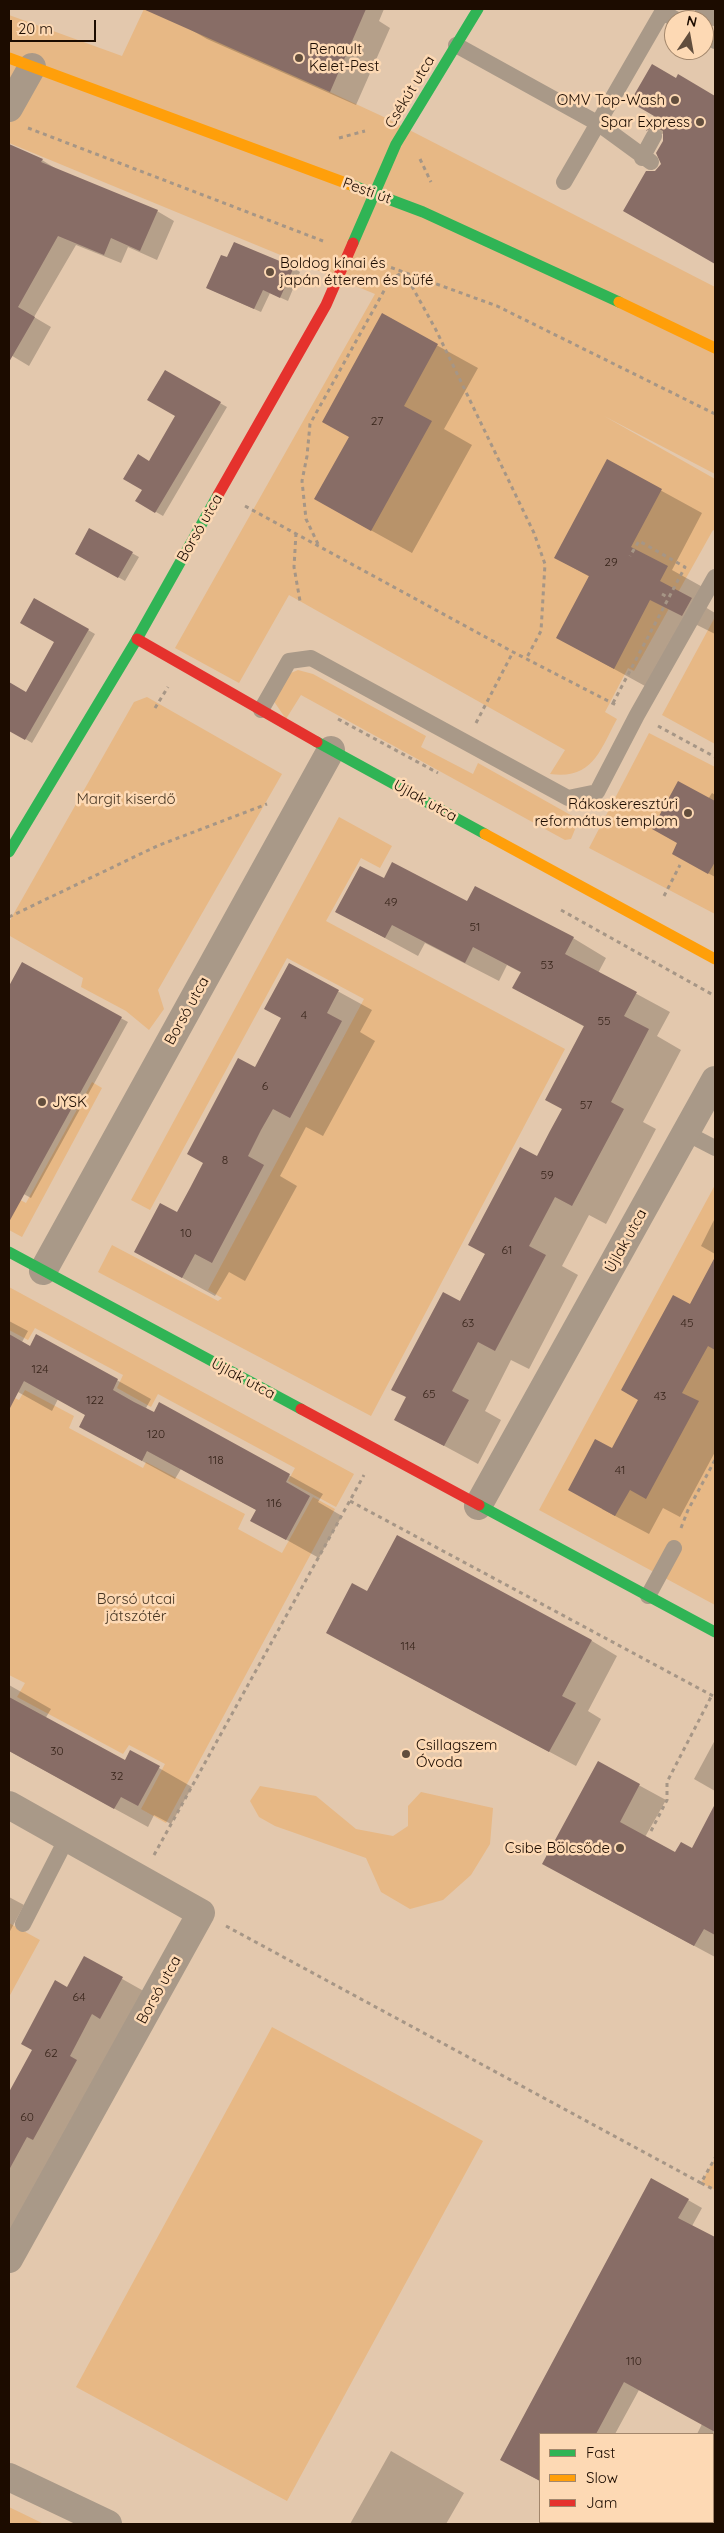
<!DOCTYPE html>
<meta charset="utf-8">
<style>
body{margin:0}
#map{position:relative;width:724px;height:2533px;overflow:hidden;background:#e3c8ad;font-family:Quicksand,sans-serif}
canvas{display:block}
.frame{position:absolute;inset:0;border:10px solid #1c0c00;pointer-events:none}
.legend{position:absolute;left:539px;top:2433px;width:175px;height:90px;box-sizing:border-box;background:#fdd9b4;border:1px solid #a3876c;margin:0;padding:6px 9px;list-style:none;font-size:15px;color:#1c0c00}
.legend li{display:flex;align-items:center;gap:10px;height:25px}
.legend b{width:25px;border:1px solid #a3876c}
.north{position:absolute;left:664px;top:10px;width:50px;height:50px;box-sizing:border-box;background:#fdd9b4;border:1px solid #a3876c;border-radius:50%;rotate:12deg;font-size:14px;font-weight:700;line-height:20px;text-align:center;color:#1c0c00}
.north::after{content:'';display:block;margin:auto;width:18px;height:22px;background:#624e3d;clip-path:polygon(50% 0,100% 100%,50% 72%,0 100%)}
.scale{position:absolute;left:10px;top:20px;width:86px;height:22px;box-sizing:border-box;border:2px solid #1c0c00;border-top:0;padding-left:6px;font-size:15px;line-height:18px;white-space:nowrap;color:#1c0c00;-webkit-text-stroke:4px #fdd9b4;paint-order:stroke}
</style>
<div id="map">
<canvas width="724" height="2533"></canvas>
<div class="frame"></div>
<ul class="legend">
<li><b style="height:6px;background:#30b455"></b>Fast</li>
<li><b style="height:6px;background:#ff9f0a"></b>Slow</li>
<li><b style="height:6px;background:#e5322d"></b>Jam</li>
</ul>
<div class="north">N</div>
<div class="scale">20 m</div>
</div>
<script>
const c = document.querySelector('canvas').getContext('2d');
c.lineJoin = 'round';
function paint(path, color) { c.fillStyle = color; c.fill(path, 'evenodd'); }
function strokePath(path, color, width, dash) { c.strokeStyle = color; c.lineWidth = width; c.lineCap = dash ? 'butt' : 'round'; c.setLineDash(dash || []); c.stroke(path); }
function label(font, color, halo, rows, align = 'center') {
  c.font = font + ' Quicksand,sans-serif'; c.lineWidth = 5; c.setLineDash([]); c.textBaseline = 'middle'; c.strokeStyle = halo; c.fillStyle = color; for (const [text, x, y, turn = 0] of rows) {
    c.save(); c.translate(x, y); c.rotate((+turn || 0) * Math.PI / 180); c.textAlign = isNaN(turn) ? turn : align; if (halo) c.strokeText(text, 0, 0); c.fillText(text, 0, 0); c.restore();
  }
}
const green = new Path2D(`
 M144 9H151L386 118 715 287V474L604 416 715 479V531L713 530 634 671 628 668 605 712 617 719C600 750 593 780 550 774L565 750 289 595 239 683 175 648 375 294 9 143V15L122 56Z
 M715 617V744L662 715Z
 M298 670 313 674 426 736 421 747 473 774 478 763 576 818V827L571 839 565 840 301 695 286 719 273 700 286 675Z
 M147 697 282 774 158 990 164 1009 149 1030 126 1011 81 987 83 978 10 936 9 922 134 702Z
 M649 733 715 767V914L589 848Z
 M339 817 392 846 380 868 361 858 326 921 565 1049 371 1416 98 1272 112 1245 218 1301 222 1298 208 1290 364 999 287 958 150 1210 131 1200Z
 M92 1082 102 1088 22 1237 9 1230V1194L26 1203Z
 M715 1185V1605L539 1510Z
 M9 1287 354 1474 336 1507 288 1481 295 1468 158 1394 151 1407 117 1388 123 1375 35 1328 28 1340 9 1330Z
 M25 1390 74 1416 69 1428 143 1468 146 1462 245 1514 238 1529 282 1553 313 1497 335 1509 166 1823 141 1809 165 1764 129 1745 123 1754 17 1697 25 1683 9 1675V1395L19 1400Z
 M260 1786 316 1796 356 1829 393 1836 408 1826V1806L421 1792 493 1808 490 1844 471 1875 443 1900 410 1909 381 1892 366 1858 275 1826 259 1817 250 1801Z
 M9 1923 40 1940 9 1997Z
 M272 2027 483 2141 287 2501 76 2387Z
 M715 2158V2190L701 2183Z
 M9 2507 44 2524H9Z`);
const shadow = new Path2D(`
 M188 9H384L379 21 390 28 356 105 207 39 181 24Z
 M678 76 715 97V263L624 211 662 164 664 133 658 136 647 130Z
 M15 148 42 160 58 170 157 211 174 221 157 260 128 247 121 263 76 245 34 317 51 327 29 366 9 354V159Z
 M293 268 300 272 288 301 270 293 261 312 207 288Z
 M382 315 478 368 444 429 472 445 412 553 356 522 350 437Z
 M165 372 227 407 163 516 137 501 143 489 150 462 177 416Z
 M607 461 702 513 672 570 708 590 700 604 715 613V634L691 622 654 691 558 638 590 577 556 558Z
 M90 530 139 557 125 581 76 553Z
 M35 599 95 634 32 743 9 729V683L26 693 55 642Z
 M712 793 715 795V877L699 868 679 844Z
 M384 880 467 903 573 938 606 958 598 973 670 1012 657 1036 681 1050 643 1122 656 1129 606 1224 589 1215 562 1266 578 1275 529 1369 511 1360 485 1411 501 1420 478 1464 396 1420 563 1109 585 1027 514 988 522 973 507 965 499 981 425 943 418 956 337 912Z
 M22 964 128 1022 31 1198 9 1186V988Z
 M290 965 372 1010 360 1032 375 1041 323 1136 306 1127 280 1176 297 1186 245 1281 229 1272 215 1296 136 1252 178 1213 283 1019Z
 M715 1218V1254L701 1246Z
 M715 1259V1452L680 1517 663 1508 649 1534 602 1509 612 1450Z
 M9 1321 28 1331 22 1342 31 1347 37 1336 151 1399 146 1408 154 1414 160 1404 323 1494 318 1502 342 1516 319 1558 251 1520 257 1510 181 1469 175 1479 113 1445 86 1415 58 1399 52 1411 9 1387Z
 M367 1592 592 1641 617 1656 588 1711 601 1719 576 1766 353 1647Z
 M9 1685 51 1709 45 1719 125 1762 159 1768 192 1787 171 1824 154 1815 148 1827 9 1751Z
 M715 1740V1791L694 1779Z
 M598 1763 666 1800 645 1837 676 1854 692 1849 715 1807V1957L570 1879Z
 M9 1897 24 1905 9 1933Z
 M85 1958 156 1998 9 2263V2095Z
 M688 2200 702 2208 692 2226 715 2239V2524H593L595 2522H713V2434H697L702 2424 639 2390 615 2434H540V2481L516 2468Z
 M391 2451 464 2493 446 2524H350Z`);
const building = new Path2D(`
 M143 9H366L330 92Z
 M652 64 676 78 678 74 715 96V264L623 211 646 171H655L661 164 656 153 663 141V131L654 126 646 131 654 116 630 102Z
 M9 144 43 159 41 162 158 210 140 251 111 238 104 255 58 236 18 307 35 317 9 362Z
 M234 242 294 267 280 298 263 290 254 309 206 288 221 255 227 257Z
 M382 313 438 344 404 406 432 421 371 531 314 499 349 437 322 422Z
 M165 370 221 402 155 513 135 501 142 490 123 479 138 454 149 461 175 416 147 400Z
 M607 459 662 489 631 547 668 566 660 581 692 598 682 616 650 600 614 669 556 638 589 576 554 558Z
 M89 528 133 552 118 578 75 554Z
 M34 598 89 629 25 740 9 731V682L26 692 54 642 20 623Z
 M678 781 715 801V862L708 874 672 854 677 843 652 829Z
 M392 862 467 901 475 886 574 937 565 954 637 992 624 1016 649 1029 611 1102 624 1109 572 1206 555 1197 529 1246 546 1255 495 1351 478 1342 452 1391 469 1400 444 1446 394 1420 406 1397 391 1390 443 1292 460 1301 485 1254 468 1245 520 1147 537 1156 550 1131 562 1109 545 1100 584 1026 512 988 521 972 473 947 465 963 392 925 385 938 335 912 360 866 384 878Z
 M22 962 122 1017 9 1222V986Z
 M289 963 339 990 327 1013 342 1021 290 1118 273 1109 261 1130 248 1156 264 1165 212 1263 195 1254 182 1278 134 1252 160 1203 177 1212 190 1188 203 1163 187 1154 238 1058 255 1067 281 1018 264 1009Z
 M715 1257V1350L708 1346 682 1393 699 1401 646 1499 630 1490 615 1516 568 1490 595 1439 612 1448 638 1400 621 1390 673 1295 690 1304Z
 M9 1334 30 1346 36 1334 118 1379 113 1390 134 1402 154 1412 159 1402 290 1474 286 1482 310 1496 286 1540 250 1521 256 1510 230 1496 147 1451 142 1461 79 1427 85 1415 24 1381 9 1410Z
 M397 1535 592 1640 562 1696 576 1703 549 1752 326 1633 352 1583 367 1591Z
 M9 1697 125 1760 130 1750 160 1766 138 1806 121 1797 114 1809 9 1751Z
 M598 1761 640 1784 620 1822 675 1852 681 1842 692 1848 715 1804V1935L704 1929 694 1946 542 1864Z
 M84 1956 123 1977 100 2019 92 2014 70 2056 77 2060 33 2140 27 2137 9 2170V2092L32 2050 21 2044 55 1980 67 1987Z
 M651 2178 689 2199 678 2218 715 2237V2432L624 2382 596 2434H540V2481L500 2460Z`);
const path = new Path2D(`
 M28 128 323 241
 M339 138 365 131
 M420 159 431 182
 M376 262 497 306 715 414
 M404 272 436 330 534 533 545 564 541 631 526 659
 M245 506 513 652 616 705
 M296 533 294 567 300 601
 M318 544 306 519 302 481 307 456 310 424 390 280 403 272
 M662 594 669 598
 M613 703 685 567 639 541 630 556
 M155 708 168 687
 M338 719 438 773
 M476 723 513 652
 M658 726 715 757
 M664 896 680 865
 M561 910 715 996
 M9 917 157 846 267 804
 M350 1501 715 1697
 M681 1528 688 1510 715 1460
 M651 1831 667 1800V1782L712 1695
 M154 1855 364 1475
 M226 1926 701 2183 715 2158
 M701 2183 715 2190`);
const lane = new Path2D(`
 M662 12 677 20
 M704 35 715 41
 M456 45 599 124 651 162
 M642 158 654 136
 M564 182 664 9
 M261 710 289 661 311 658 568 798 597 792 637 715 715 577
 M686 1133 715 1148
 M648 1596 674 1548
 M23 1924 67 1838`);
const street = new Path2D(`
 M709 9 715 12
 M9 108 32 67
 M43 1271 331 750
 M478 1506 715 1080
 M9 1805 201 1913 9 2259
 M9 2477 108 2524`);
const fast = new Path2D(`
 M351 185 423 212 619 302
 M353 243 396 144 478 9
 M317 742 485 834
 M9 852 137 639 218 495
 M9 1252 301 1409
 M479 1505 715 1632`);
const slow = new Path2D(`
 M9 58 351 185
 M619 302 715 348
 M485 834 715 959`);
const jam = new Path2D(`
 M218 495 326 305 353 243
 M137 639 317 742
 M301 1409 479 1505`);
const markers = [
 [299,58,5,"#624e3d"],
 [675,100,5,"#624e3d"],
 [700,122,5,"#624e3d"],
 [270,272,5,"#624e3d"],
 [688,813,5,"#624e3d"],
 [42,1102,5,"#624e3d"],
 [406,1754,5,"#624e3d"],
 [620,1848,5,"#624e3d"]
];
const numberNames = [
 ["27",377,421],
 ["29",611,562],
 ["49",391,902],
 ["51",475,927],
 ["53",547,965],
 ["4",304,1015],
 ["55",604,1021],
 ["6",265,1086],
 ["57",586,1105],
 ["8",225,1160],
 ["59",547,1175],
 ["10",186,1233],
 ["61",507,1250],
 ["63",468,1323],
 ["45",687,1323],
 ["124",40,1369],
 ["65",429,1394],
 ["43",660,1396],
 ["122",95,1400],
 ["120",156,1434],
 ["118",216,1460],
 ["41",620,1470],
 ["116",274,1503],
 ["114",408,1646],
 ["30",57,1751],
 ["32",117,1776],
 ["64",79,1997],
 ["62",51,2053],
 ["60",27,2117],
 ["110",634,2361]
];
const poiNames = [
 ["Renault",309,49],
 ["Kelet-Pest",309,66],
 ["OMV Top-Wash",665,100,"right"],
 ["Spar Express",690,122,"right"],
 ["Boldog kínai és",280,263],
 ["japán étterem és büfé",280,280],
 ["Rákoskeresztúri",678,804,"right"],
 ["református templom",678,821,"right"],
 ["JYSK",52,1102],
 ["Csillagszem",416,1745],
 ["Óvoda",416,1762],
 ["Csibe Bölcsőde",610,1848,"right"]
];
const streetNames = [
 ["Csékút utca",410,92,-59],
 ["Pesti út",367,191,20],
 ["Borsó utca",200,528,-60],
 ["Újlak utca",425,801,29],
 ["Borsó utca",187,1011,-61],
 ["Újlak utca",626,1241,-61],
 ["Újlak utca",243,1379,28],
 ["Borsó utca",159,1990,-61]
];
const parkNames = [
 ["Margit kiserdő",126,799],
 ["Borsó utcai",136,1599],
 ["játszótér",136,1616]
];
paint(green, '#e7b885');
paint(shadow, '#0003');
paint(building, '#886d66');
strokePath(path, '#a69686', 3, [4, 4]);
strokePath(lane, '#a99988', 16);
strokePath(street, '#a99988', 28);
strokePath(fast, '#30b455', 11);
strokePath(slow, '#ff9f0a', 11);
strokePath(jam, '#e5322d', 11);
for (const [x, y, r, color] of markers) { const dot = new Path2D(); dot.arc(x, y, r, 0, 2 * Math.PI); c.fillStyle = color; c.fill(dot); strokePath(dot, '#fdd9b4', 2); }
label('12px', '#37241a', null, numberNames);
label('15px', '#1c0c00', '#fdd9b4', poiNames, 'left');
label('15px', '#1c0c00', '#fdd9b4', streetNames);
label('15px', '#473623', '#fdd9b4', parkNames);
</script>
